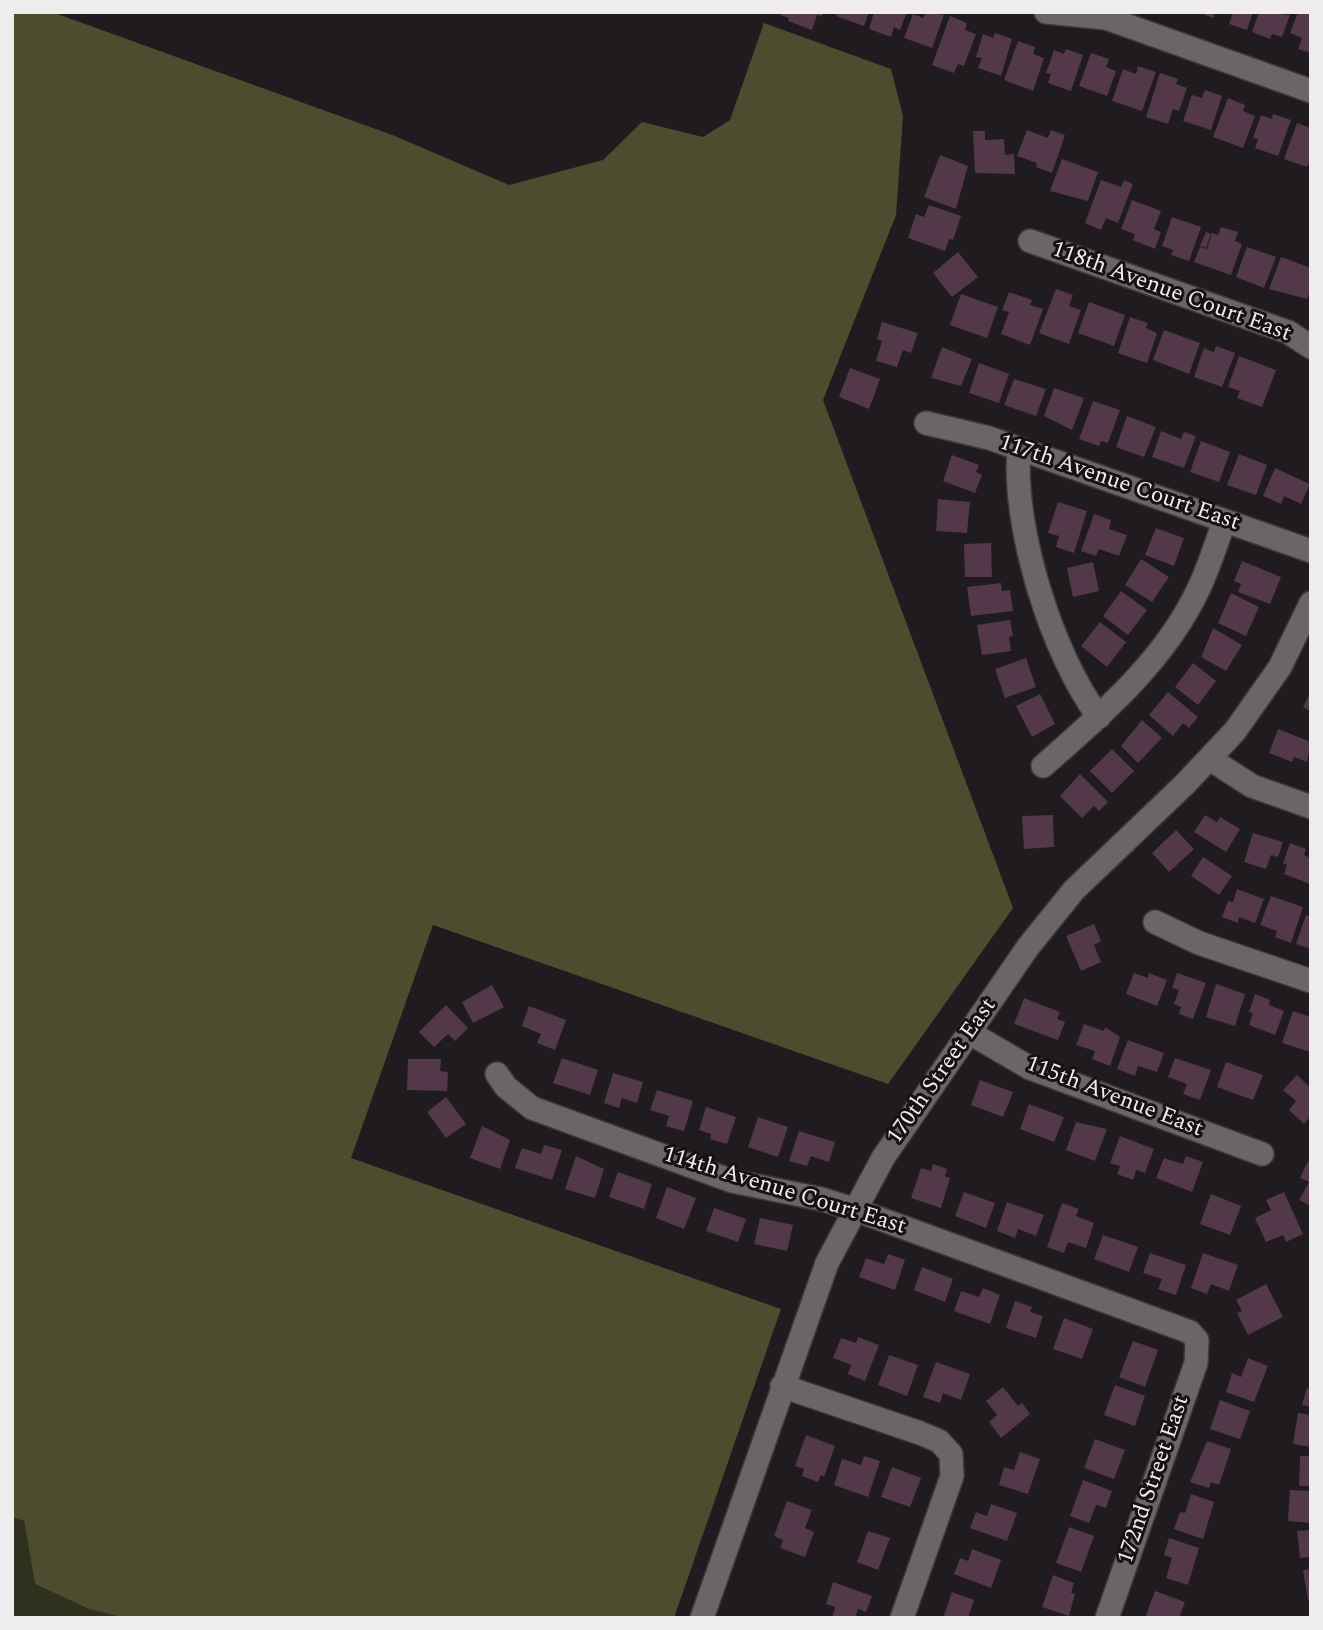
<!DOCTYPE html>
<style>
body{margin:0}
#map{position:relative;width:1323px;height:1630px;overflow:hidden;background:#1f1b1e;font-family:Spectral,serif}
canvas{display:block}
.frame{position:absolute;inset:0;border:14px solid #efecee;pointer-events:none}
</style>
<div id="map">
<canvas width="1323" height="1630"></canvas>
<div class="frame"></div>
</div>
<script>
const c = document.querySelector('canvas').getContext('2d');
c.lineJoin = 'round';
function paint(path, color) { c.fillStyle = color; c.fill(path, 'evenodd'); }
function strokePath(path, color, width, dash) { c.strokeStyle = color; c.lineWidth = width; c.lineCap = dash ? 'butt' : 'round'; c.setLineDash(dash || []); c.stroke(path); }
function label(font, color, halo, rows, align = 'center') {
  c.font = font + ' Spectral,serif'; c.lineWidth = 6; c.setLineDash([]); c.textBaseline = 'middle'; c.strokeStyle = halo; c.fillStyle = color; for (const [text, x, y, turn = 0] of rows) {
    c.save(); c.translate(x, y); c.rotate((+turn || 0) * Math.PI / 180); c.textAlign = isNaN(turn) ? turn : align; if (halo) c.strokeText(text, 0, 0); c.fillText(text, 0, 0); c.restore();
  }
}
const green = new Path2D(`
 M12 1517 24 1521 35 1584 89 1609 125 1618H12Z`);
const forest = new Path2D(`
 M12 12H52L395 136 509 185 603 160 642 122 703 137 730 120 764 23 891 69 903 116 896 215 823 400 1013 908 888 1084 433 925 351 1158 781 1309 674 1618H125L89 1609 35 1584 24 1521 12 1517Z`);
const building = new Path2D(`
 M781 12H823L822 16 817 15 812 30 788 21 789 18 780 15Z
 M838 12H869L864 26 836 16Z
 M874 12H907L900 30 894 27 891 37 869 29Z
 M926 12 944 15 932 48 904 38 913 14 923 18Z
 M1198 12H1215L1213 18Z
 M1233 12H1253L1247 30 1229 24Z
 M1259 12 1290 15 1282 37 1272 34 1270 39 1252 32Z
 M1298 12H1311V53L1298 49 1302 38 1290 33Z
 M950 16 967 23 965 30 976 34 964 66 958 64 954 73 932 65Z
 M995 33 1012 39 1001 76 978 68 982 58 976 57 983 34 993 38Z
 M1018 41 1035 47 1033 54 1044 58 1033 91 1004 80Z
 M1066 49 1083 55 1071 91 1048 83 1051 74 1046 73 1054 50 1064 54Z
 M1091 53 1109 59 1106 67 1116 71 1107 96 1079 86Z
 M1138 66 1156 72 1142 111 1112 101 1123 69 1136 74Z
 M1160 73 1178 79 1176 84 1187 88 1179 111 1173 109 1168 124 1146 117Z
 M1205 90 1222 96 1211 130 1183 121 1192 95 1202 98Z
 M1228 98 1245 105 1243 111 1255 116 1243 148 1213 137Z
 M1273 114 1291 120 1278 156 1255 148 1258 139 1253 138 1261 115 1272 119Z
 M1297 123 1311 128V159L1307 167 1284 159Z
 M1027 130 1048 138 1051 130 1065 135 1052 173 1036 167 1037 163 1017 156Z
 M973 131H985V140L1004 139 1005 155 1014 154 1015 174 975 173Z
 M940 155 968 166 956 209 924 197Z
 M1062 159 1098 172 1088 201 1050 191Z
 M1101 180 1121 187 1124 180 1133 184 1118 223 1106 218 1101 230 1085 223Z
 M1132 200 1161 211 1154 229 1161 232 1155 249 1133 240 1135 234 1121 229Z
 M929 205 961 216 953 240 949 239 945 251 908 238 916 214 924 217Z
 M1172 217 1201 227 1189 261 1171 255 1173 250 1162 246Z
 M1221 227 1238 232 1235 241 1242 244 1231 275 1194 262 1200 247 1207 249 1212 233 1218 235Z
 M1206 232 1211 234 1206 248 1200 246Z
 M1247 247 1276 257 1264 288 1236 277Z
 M958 252 978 277 952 297 933 273Z
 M1281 257 1311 268V288L1307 299 1269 289Z
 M1056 289 1073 295 1069 306 1081 310 1069 344 1039 333Z
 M1009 292 1032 300 1030 305 1043 309 1030 345 1001 334 1009 312 1002 310Z
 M961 294 998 307 987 338 950 325Z
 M1089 302 1125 315 1114 346 1078 333Z
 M1130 317 1148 323 1146 328 1157 333 1147 363 1118 353Z
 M882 322 918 333 911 353 903 350 897 367 876 361 882 341 877 339Z
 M1164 330 1200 343 1189 374 1153 360Z
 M1216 346 1235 353 1222 387 1194 377 1204 348 1214 352Z
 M942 347 972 359 961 386 931 378Z
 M1239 356 1276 370 1262 407 1237 398 1240 391 1228 387Z
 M979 363 1009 374 999 403 969 393Z
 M850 368 880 379 869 409 839 397Z
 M1014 379 1046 389 1036 416 1004 405Z
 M1054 388 1084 398 1072 430 1044 416Z
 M1093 401 1120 410 1108 443 1101 441 1099 446 1079 439Z
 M1127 416 1156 427 1144 457 1116 447Z
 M1161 431 1181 439 1184 432 1196 436 1184 468 1152 457Z
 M1201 441 1230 452 1219 482 1190 472Z
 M1239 454 1267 465 1256 495 1227 485Z
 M952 455 979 465 976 472 982 475 975 493 943 481Z
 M1275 468 1310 484 1301 504 1284 496 1281 504 1263 496Z
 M938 499 970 502 967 533 936 531Z
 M1058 502 1087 511 1074 553 1056 547 1059 536 1048 533Z
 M1094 514 1111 520 1109 529 1127 535 1119 556 1099 549 1096 556 1081 551Z
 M1156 528 1184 538 1174 566 1145 555Z
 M991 543 992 577H965L964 544Z
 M1141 559 1169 577 1152 602 1125 585Z
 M1242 561 1281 577 1270 604 1238 592 1241 584 1234 581Z
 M1093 562 1099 591 1073 597 1067 568Z
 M1001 583 1002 591 1010 590 1013 611 971 616 967 587Z
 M1121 591 1147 610 1128 635 1103 616Z
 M1231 593 1259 607 1246 636 1218 623Z
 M1010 620 1013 636 1009 637 1011 651 982 655 977 625Z
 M1100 622 1126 642 1107 667 1081 646Z
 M1213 628 1242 645 1226 671 1201 657Z
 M1026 658 1036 687 1005 698 995 669Z
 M1193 663 1216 681 1198 705 1175 687Z
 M1311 691V712L1303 707Z
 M1168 692 1198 717 1189 728 1183 723 1173 736 1149 715Z
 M1040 694 1055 724 1032 737 1016 706Z
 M1142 720 1162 738 1138 763 1121 746Z
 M1278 729 1311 742 1307 762 1294 757 1292 762 1269 753Z
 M1112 749 1134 771 1112 793 1090 771Z
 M1080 774 1108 802 1099 811 1094 806 1082 818 1060 796Z
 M1053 815 1054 847 1024 849 1022 816Z
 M1205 815 1217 822 1220 817 1240 829 1226 852 1194 832Z
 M1176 830 1194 849 1169 872 1152 853Z
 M1253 833 1283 842 1278 857 1271 855 1266 869 1244 862Z
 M1290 843 1306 849 1304 855 1311 858 1310 884 1284 874 1287 865 1283 863Z
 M1203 857 1232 876 1219 895 1191 876Z
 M1237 889 1264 899 1255 923 1239 917 1238 923 1222 917 1228 901 1233 902Z
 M1271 896 1303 907 1291 943 1275 937 1277 931 1260 925Z
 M1306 915 1311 917V949L1296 944Z
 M1094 924 1101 941 1094 945 1101 962 1081 971 1066 936Z
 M1134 973 1148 978 1149 973 1167 980 1157 1006 1126 994Z
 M1177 973 1206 983 1193 1019 1179 1014 1181 1007 1174 1004 1179 990 1172 988Z
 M1216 984 1245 994 1235 1026 1206 1017Z
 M492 985 504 1007 473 1023 462 1002Z
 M1255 994 1270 1000 1269 1005 1284 1011 1275 1035 1249 1025 1253 1013 1249 1012Z
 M1024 998 1060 1012 1057 1019 1065 1022 1058 1040 1014 1024Z
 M446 1005 468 1028 455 1041 448 1034 434 1047 419 1032Z
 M529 1006 566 1020 555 1050 537 1043 541 1034 522 1026Z
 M1293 1011 1311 1017V1052L1282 1043Z
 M1084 1024 1104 1031 1105 1027 1120 1037 1110 1066 1092 1059 1095 1051 1076 1045Z
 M1128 1040 1164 1053 1157 1072 1138 1066 1135 1076 1117 1069Z
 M562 1058 598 1070 590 1095 553 1083Z
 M1175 1058 1211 1070 1200 1100 1183 1094 1187 1084 1168 1077Z
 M408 1059H441L440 1071 448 1072 447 1091 407 1090Z
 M1226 1062 1263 1075 1253 1100 1217 1087Z
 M613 1073 643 1082 637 1103 622 1098 619 1108 604 1103Z
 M1297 1075 1311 1088V1116L1304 1124 1289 1110 1296 1101 1283 1090Z
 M980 1080 1013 1092 1003 1117 971 1105Z
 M657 1090 693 1101 684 1131 666 1126 669 1116 650 1110Z
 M446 1097 466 1124 446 1138 427 1112Z
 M1029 1104 1064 1117 1054 1142 1020 1129Z
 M706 1107 736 1117 727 1144 710 1139 711 1134 699 1130Z
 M758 1117 788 1127 778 1157 748 1147Z
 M1076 1122 1107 1129 1095 1161 1066 1150Z
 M482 1126 510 1140 500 1169 470 1158Z
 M799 1131 835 1142 829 1162 811 1156 807 1166 789 1161Z
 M1120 1136 1154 1149 1145 1173 1136 1170 1133 1180 1117 1174 1120 1166 1110 1163Z
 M544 1145 562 1150 552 1180 515 1168 522 1148 541 1154Z
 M576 1156 604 1169 595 1198 565 1189Z
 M1186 1156 1203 1162 1192 1192 1156 1178 1164 1158 1183 1164Z
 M1308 1161 1311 1162V1206L1299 1200 1309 1182 1300 1178Z
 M933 1164 947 1169 945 1176 950 1178 941 1208 911 1198 921 1168 931 1171Z
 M618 1172 652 1184 644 1209 609 1197Z
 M667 1187 696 1198 684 1229 656 1218Z
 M964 1192 995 1203 986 1228 955 1216Z
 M1284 1192 1303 1234 1286 1242 1283 1235 1266 1242 1255 1218 1271 1210 1266 1200Z
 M1211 1194 1241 1206 1230 1235 1200 1224Z
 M1007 1202 1044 1215 1036 1236 1018 1229 1015 1238 997 1231Z
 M1062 1203 1079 1209 1076 1216 1094 1223 1086 1248 1068 1242 1064 1253 1047 1247Z
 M714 1208 746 1219 738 1242 706 1231Z
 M760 1218 793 1225 787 1251 754 1244Z
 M1103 1235 1138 1247 1129 1272 1094 1259Z
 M1150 1253 1186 1265 1176 1295 1158 1289 1162 1279 1143 1273Z
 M1203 1253 1238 1265 1229 1291 1211 1284 1207 1294 1191 1288Z
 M888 1254 905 1260 895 1290 859 1277 866 1258 884 1264Z
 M922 1267 953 1279 945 1302 914 1290Z
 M1266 1284 1283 1317 1248 1335 1237 1313 1242 1311 1236 1300Z
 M983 1288 1000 1295 990 1324 954 1311 961 1291 979 1297Z
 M1015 1301 1032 1307 1030 1312 1043 1316 1036 1338 1006 1328Z
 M1064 1318 1093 1329 1082 1359 1053 1349Z
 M858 1337 879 1345 865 1381 848 1374 851 1365 833 1358 841 1338 856 1343Z
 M1133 1341 1158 1350 1145 1387 1119 1377Z
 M889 1355 918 1365 907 1396 878 1385Z
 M1248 1358 1268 1366 1254 1402 1226 1392 1232 1373 1241 1377Z
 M936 1362 970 1374 961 1400 943 1393 940 1403 923 1397Z
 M1115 1385 1145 1396 1135 1426 1104 1415Z
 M1003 1387 1018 1406 1022 1403 1030 1414 1001 1438 989 1422 997 1415 986 1401Z
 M1307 1388 1311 1389V1407L1302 1405Z
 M1220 1400 1250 1411 1240 1439 1210 1429Z
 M1298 1413 1311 1415V1447L1293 1444Z
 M806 1435 835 1446 824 1477 821 1475 818 1482 802 1476 804 1469 795 1466Z
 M1095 1439 1125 1450 1114 1479 1084 1468Z
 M1207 1441 1231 1449 1219 1485 1211 1482 1209 1488 1190 1482Z
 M1020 1452 1040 1459 1028 1494 999 1485 1004 1467 1014 1470Z
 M864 1456 880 1461 868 1497 834 1485 842 1459 861 1465Z
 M1300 1456H1311V1486H1299Z
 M892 1467 921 1478 910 1507 881 1497Z
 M1083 1480 1112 1491 1106 1508 1096 1505 1089 1523 1070 1516Z
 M1290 1490 1311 1491V1523L1288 1521Z
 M1191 1494 1214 1502 1203 1539 1174 1529 1180 1512 1185 1513Z
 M787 1501 812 1510 805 1528 814 1532 805 1557 780 1548 783 1540 774 1536Z
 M991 1504 1017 1513 1007 1541 970 1528 976 1512 987 1516Z
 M1069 1527 1094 1536 1081 1572 1056 1563Z
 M1311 1530V1557L1300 1558 1297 1531Z
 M868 1531 890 1538 878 1570 857 1562Z
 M1169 1538 1199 1548 1188 1585 1166 1578 1172 1558 1164 1555Z
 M972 1549 1001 1560 991 1588 954 1574 960 1558 968 1561Z
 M1311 1569V1600H1308L1303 1570Z
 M1053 1575 1074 1583 1071 1593 1075 1594 1069 1616 1042 1607Z
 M833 1582 872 1596 866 1612 858 1609 855 1618H832L835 1607 826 1604Z
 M1155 1591 1185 1602 1179 1618H1145Z
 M952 1592 974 1600 968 1618H943Z`);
const minor = new Path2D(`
 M1046 12 1106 18 1311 91
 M1030 241 1288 332 1311 347
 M926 423 989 438 1311 551
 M1019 449C1012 526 1052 655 1099 717
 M1210 759 1252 786 1311 807
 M1043 766C1102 714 1165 661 1199 588 1209 567 1216 544 1224 522
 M1155 922 1199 943 1311 981
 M970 1033 1030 1068 1262 1154
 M497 1074 506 1087 532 1108 732 1181 821 1199 853 1209 1190 1332 1197 1340 1196 1363 1107 1618
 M782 1386 920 1433 939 1441 951 1454 952 1476 902 1618
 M702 1618 827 1263 883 1158 1028 947 1074 890 1184 785 1235 731 1280 667 1311 603`);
const streetNames = [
 ["118th Avenue Court East",1171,293,20],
 ["117th Avenue Court East",1119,484,19],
 ["170th Street East",943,1072,-55],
 ["115th Avenue East",1114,1098,21],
 ["114th Avenue Court East",784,1192,17],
 ["172nd Street East",1155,1480,-71]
];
paint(green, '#30301f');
paint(forest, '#4c4d2e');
paint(building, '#533849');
strokePath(minor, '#3c393b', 26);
strokePath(minor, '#6a6568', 23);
label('23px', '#efecee', '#161214', streetNames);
</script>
